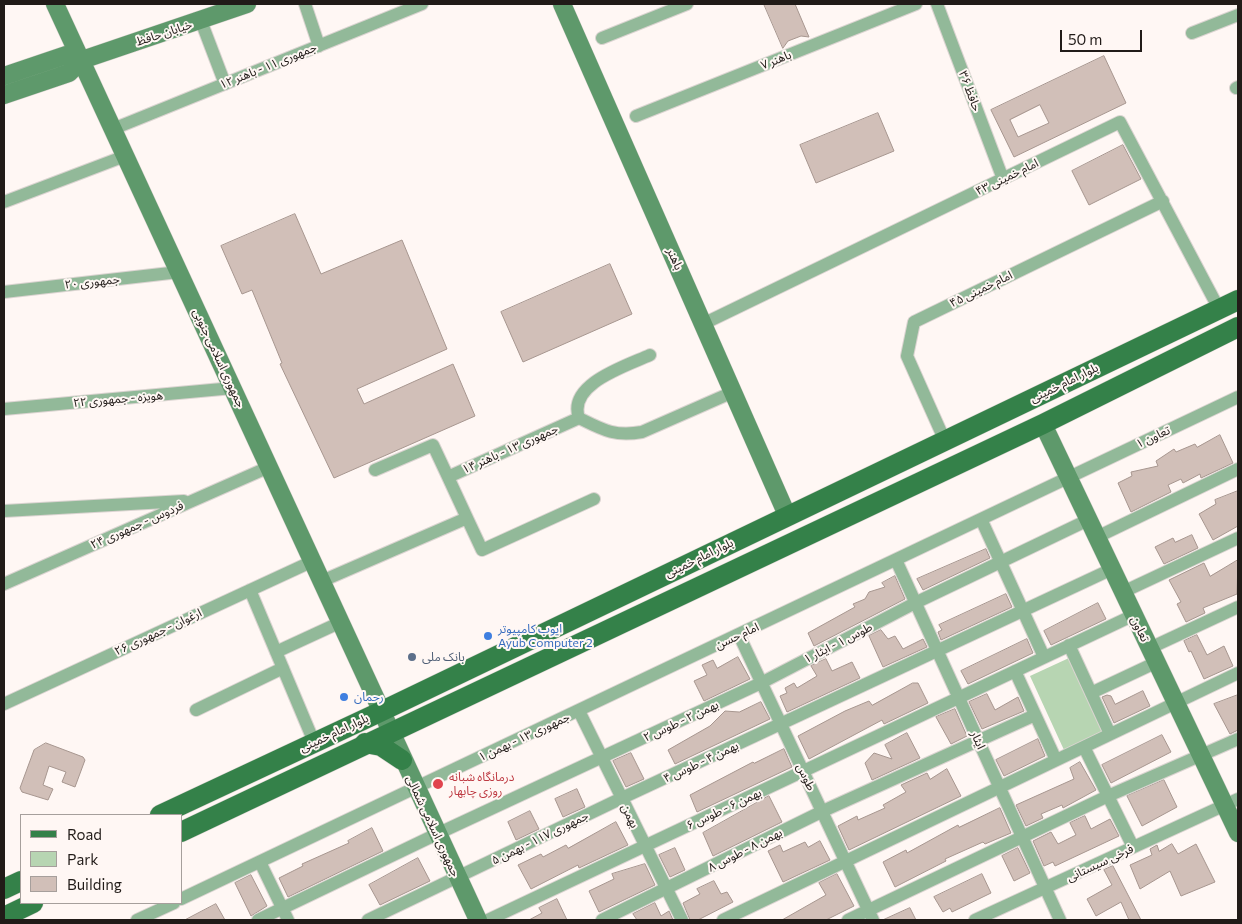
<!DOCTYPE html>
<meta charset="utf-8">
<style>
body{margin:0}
#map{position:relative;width:1242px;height:924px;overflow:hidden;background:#fff7f4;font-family:Commissioner,sans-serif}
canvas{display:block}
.frame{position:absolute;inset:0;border:5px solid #211b18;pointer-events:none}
.legend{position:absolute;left:20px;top:814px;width:162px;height:90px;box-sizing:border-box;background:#fff7f4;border:1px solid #a69f9c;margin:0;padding:6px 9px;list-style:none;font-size:15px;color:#211b18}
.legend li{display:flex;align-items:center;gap:10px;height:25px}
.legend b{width:25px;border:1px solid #a69f9c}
.scale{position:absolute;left:1060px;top:30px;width:82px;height:22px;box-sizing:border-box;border:2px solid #211b18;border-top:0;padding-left:6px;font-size:15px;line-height:18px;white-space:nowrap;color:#211b18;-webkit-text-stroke:4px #fff7f4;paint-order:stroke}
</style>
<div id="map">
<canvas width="1242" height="924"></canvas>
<div class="frame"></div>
<ul class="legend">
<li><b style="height:6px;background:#348149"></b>Road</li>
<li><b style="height:14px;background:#b7d5b2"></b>Park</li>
<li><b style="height:14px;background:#d1bfb8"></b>Building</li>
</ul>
<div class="scale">50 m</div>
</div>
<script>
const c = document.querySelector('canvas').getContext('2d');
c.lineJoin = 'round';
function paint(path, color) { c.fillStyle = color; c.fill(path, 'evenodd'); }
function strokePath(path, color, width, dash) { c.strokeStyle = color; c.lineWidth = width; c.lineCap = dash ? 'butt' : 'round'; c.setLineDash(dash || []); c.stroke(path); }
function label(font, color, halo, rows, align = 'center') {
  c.font = font + ' Commissioner,"Noto Sans Arabic",sans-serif'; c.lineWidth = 4; c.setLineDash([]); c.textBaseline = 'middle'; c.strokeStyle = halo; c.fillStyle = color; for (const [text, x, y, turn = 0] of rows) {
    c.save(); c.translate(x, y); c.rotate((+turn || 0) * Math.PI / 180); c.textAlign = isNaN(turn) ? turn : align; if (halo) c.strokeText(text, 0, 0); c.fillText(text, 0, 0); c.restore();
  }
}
const green = new Path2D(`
 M1069 658 1103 732 1064 750 1030 676Z`);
const building = new Path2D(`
 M764 4H795L809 37 801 36 788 41 783 48Z
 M1104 56 1126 103 1014 157 991 110ZM1040 105 1049 123 1018 137 1010 120Z
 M878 113 894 151 816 183 800 145Z
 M1123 145 1141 179 1089 205 1072 171Z
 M295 214 321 274 402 240 447 349 357 389 364 404 453 364 475 416 334 478 280 364 282 363 252 290 242 294 221 246Z
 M610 264 632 314 523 362 501 312Z
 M1220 435 1233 463 1201 478 1200 474 1183 483 1181 479 1168 485 1171 492 1131 512 1118 483 1132 476 1131 472 1158 466 1156 461 1174 449 1176 452 1195 444 1197 447Z
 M1238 491V526L1213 540 1199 514 1216 504 1215 500Z
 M1192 535 1198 548 1164 564 1155 547 1173 538 1175 542Z
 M986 549 990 558 923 590 917 579Z
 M1238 560 1237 594 1203 608 1205 613 1186 622 1177 604 1181 602 1169 580 1204 563 1210 576Z
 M895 576 905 599 814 646 808 633 855 607 853 604 865 599 869 592 885 587 882 583Z
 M1006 594 1012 607 941 640 938 632 942 630 939 625Z
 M1098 603 1106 619 1051 645 1044 631Z
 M881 630 888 639 895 636 903 649 923 639 927 647 883 667 869 636Z
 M1197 635 1207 655 1224 646 1233 666 1204 679 1191 651 1189 652 1184 641Z
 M1027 639 1033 653 968 684 961 671Z
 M738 657 750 679 704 701 694 681 707 675 702 665 713 660 717 668Z
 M826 659 832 671 852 662 860 678 787 712 780 696 787 693 785 688 794 683 797 688 817 676 811 666Z
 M913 683H918L928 703 884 724 882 720 809 759 798 736 845 711 869 701 872 705Z
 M1143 691 1150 706 1114 723 1102 697 1107 695 1111 696 1115 704Z
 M987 694 995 710 1018 697 1024 711 982 729 969 702Z
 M1238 695V730L1230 734 1214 704Z
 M761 702 770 719 675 764 668 750 710 726 725 711 739 712Z
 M955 709 967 736 951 744 936 717Z
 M907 733 920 758 872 780 865 763 874 753 892 759 885 745Z
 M1162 735 1171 752 1111 783 1102 765Z
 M1038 739 1045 756 1004 776 996 760Z
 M46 743 83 757 85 760 75 787 62 782 66 772 49 766 43 785 53 789 48 800 22 792 20 788 34 750Z
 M784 749 792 767 697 812 690 795 753 762 754 763Z
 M631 753 644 779 626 787 613 761Z
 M1080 762 1096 790 1063 808 1062 805 1041 814 1043 818 1026 826 1016 805 1074 779 1070 768Z
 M947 769 961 796 849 850 838 826 857 816 858 820 885 808 883 805 906 792 901 785 927 773 930 779Z
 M1164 780 1177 807 1142 826 1127 796Z
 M577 789 585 807 563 817 555 799Z
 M769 796 782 822 713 856 703 833Z
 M1000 808 1011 833 985 844 983 842 945 859 946 861 895 887 883 862 906 850 907 853 958 825 959 827Z
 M530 811 539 829 516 840 508 822Z
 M1085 816 1091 829 1110 819 1119 836 1055 866 1053 862 1044 866 1033 841 1051 832 1058 844 1076 835 1070 823Z
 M616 822 628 845 579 868 578 865 531 889 518 865 541 854 543 857 566 845 568 848Z
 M372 828 383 851 288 897 279 878 303 866 302 864 349 843 348 841Z
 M820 841 830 860 783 882 768 851 780 845 783 852 805 842 808 847Z
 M1172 844 1178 854 1196 844 1215 882 1181 896 1170 871 1140 889 1130 865 1152 855 1150 849 1157 845 1159 851Z
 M675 848 685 870 670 877 659 855Z
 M1018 848 1030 873 1014 881 1002 856Z
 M418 858 430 881 380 905 369 885Z
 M645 864 655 885 599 912 589 891 614 879 612 874Z
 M1113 866 1141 920H1129L1121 902 1096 916 1087 899 1112 885 1104 870Z
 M837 874 854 906 826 920H782L826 895 819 883Z
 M982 874 991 893 952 912 950 908 943 912 934 897Z
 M251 875 267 906 251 916 235 883Z
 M714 881 721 894 727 892 733 902 698 920H690L683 903 700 894 697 889Z
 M557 899 567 920H529L542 913 539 908Z
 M655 903 661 916 669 911 673 920H637L633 914Z
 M216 904 225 920H185Z
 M910 908 916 920H883Z`);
const street = new Path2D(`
 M305 4 319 46
 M937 4 1003 179
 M201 21 225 84
 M1192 33 1238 15
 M602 38 687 4
 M1236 88 1238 87
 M636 116 916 4
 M113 129 422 4
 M4 202 125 156
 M4 292 179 272
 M703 324 1120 122 1219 309
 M4 409 233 388
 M579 418C567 384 626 366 650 355
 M945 441 907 356 914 322 1163 201
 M375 470 433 445 448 477
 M4 511 184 501
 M467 518 482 550 594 499
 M981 519 1044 657
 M1097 537 1238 469
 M896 560 1060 920
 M322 581 467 518 448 477 579 418C603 430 615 437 642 432L733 392
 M4 584 269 467
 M250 590 314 742
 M1123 592 1238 538
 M739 635 873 920
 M1069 645 1110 734
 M1150 648 1238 607
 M276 652 341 622
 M1015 671 1056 760
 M1091 693 1157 662
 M4 704 313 561
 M196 710 283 668
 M579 711 682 920
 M1084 747 1133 847
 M260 862 288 920
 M181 899 1238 397
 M137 920 174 903
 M258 920 437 834 761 683 915 603 1088 520
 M368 920 622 798 1112 569
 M488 920 1134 615
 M602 920 823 811 1035 715
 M723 920 1238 673
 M848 920 1108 796 1238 739
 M975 920 1238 799`);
const secondary = new Path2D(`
 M55 4 478 920
 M562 4 787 515
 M4 76 69 54 82 60
 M4 95 69 73 82 60 247 4
 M1043 424 1238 833`);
const primary = new Path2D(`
 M365 743 381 746 402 760
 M160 815 380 712 1238 300
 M181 832 1043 424 1238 327
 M4 889 21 881
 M4 917 33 903`);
const markers = [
 [488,636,5,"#3f7fe0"],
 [412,657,5,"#5c6f8a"],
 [344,697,5,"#3f7fe0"],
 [438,784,6,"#e0444e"]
];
const streetNames = [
 ["خیابان حافظ",164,33,-18],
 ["باهنر ۷",776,60,-22],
 ["جمهوری ۱۱ - باهنر ۱۲",268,66,-22],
 ["حافظ ۳۶",970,91,69],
 ["امام خمینی ۴۳",1007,177,-26],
 ["باهنر",675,259,66],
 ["جمهوری ۲۰",92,282,-6],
 ["امام خمینی ۴۵",981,289,-26],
 ["جمهوری اسلامی جنوبی",219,358,65],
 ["بلوار امام خمینی",1064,383,-26],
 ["هویزه - جمهوری ۲۲",118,399,-5],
 ["تعاون ۱",1153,437,-25],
 ["جمهوری ۱۳ - باهنر ۱۴",510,449,-24],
 ["فردوس - جمهوری ۲۴",137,525,-24],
 ["بلوار امام خمینی",699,558,-26],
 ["تعاون",1140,629,64],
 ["ارغوان - جمهوری ۲۶",158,632,-25],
 ["امام حسن",737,636,-25],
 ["طوس ۱ - ایثار ۱",838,643,-27],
 ["بهمن ۲ - طوس ۲",681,721,-25],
 ["بلوار امام خمینی",334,733,-25],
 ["جمهوری ۱۳ - بهمن ۱",524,737,-25],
 ["ایثار",978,740,66],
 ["بهمن ۴ - طوس ۴",701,762,-25],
 ["طوس",806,777,64],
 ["بهمن ۶ - طوس ۶",724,809,-25],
 ["بهمن",630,816,64],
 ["جمهوری اسلامی شمالی",433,826,65],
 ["جمهوری ۱۱۷ - بهمن ۵",540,838,-26],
 ["بهمن ۸ - طوس ۸",745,850,-27],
 ["فرخی سیستانی",1100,863,-25]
];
const shopNames = [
 ["ایوب کامپیوتر",498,629],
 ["Ayub Computer 2",498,643],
 ["رحمان",354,697]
];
const serviceNames = [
 ["بانک ملی",422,657]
];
const healthNames = [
 ["درمانگاه شبانه",449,777],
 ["روزی چابهار",449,791]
];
paint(green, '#b7d5b2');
paint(building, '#d1bfb8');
strokePath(building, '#a7968f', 1);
strokePath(street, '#dbd4d1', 14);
strokePath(secondary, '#dbd4d1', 19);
strokePath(primary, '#dbd4d1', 21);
strokePath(street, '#92b999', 12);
strokePath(secondary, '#5e996b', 18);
strokePath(primary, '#348149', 20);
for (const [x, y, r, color] of markers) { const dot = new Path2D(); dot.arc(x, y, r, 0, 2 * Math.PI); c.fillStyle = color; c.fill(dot); strokePath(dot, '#fff7f4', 2); }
label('12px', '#211b18', '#fff7f4', streetNames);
label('12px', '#366cbe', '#fff7f4', shopNames, 'left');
label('12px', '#4e5e75', '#fff7f4', serviceNames, 'left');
label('12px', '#be3a42', '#fff7f4', healthNames, 'left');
</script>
